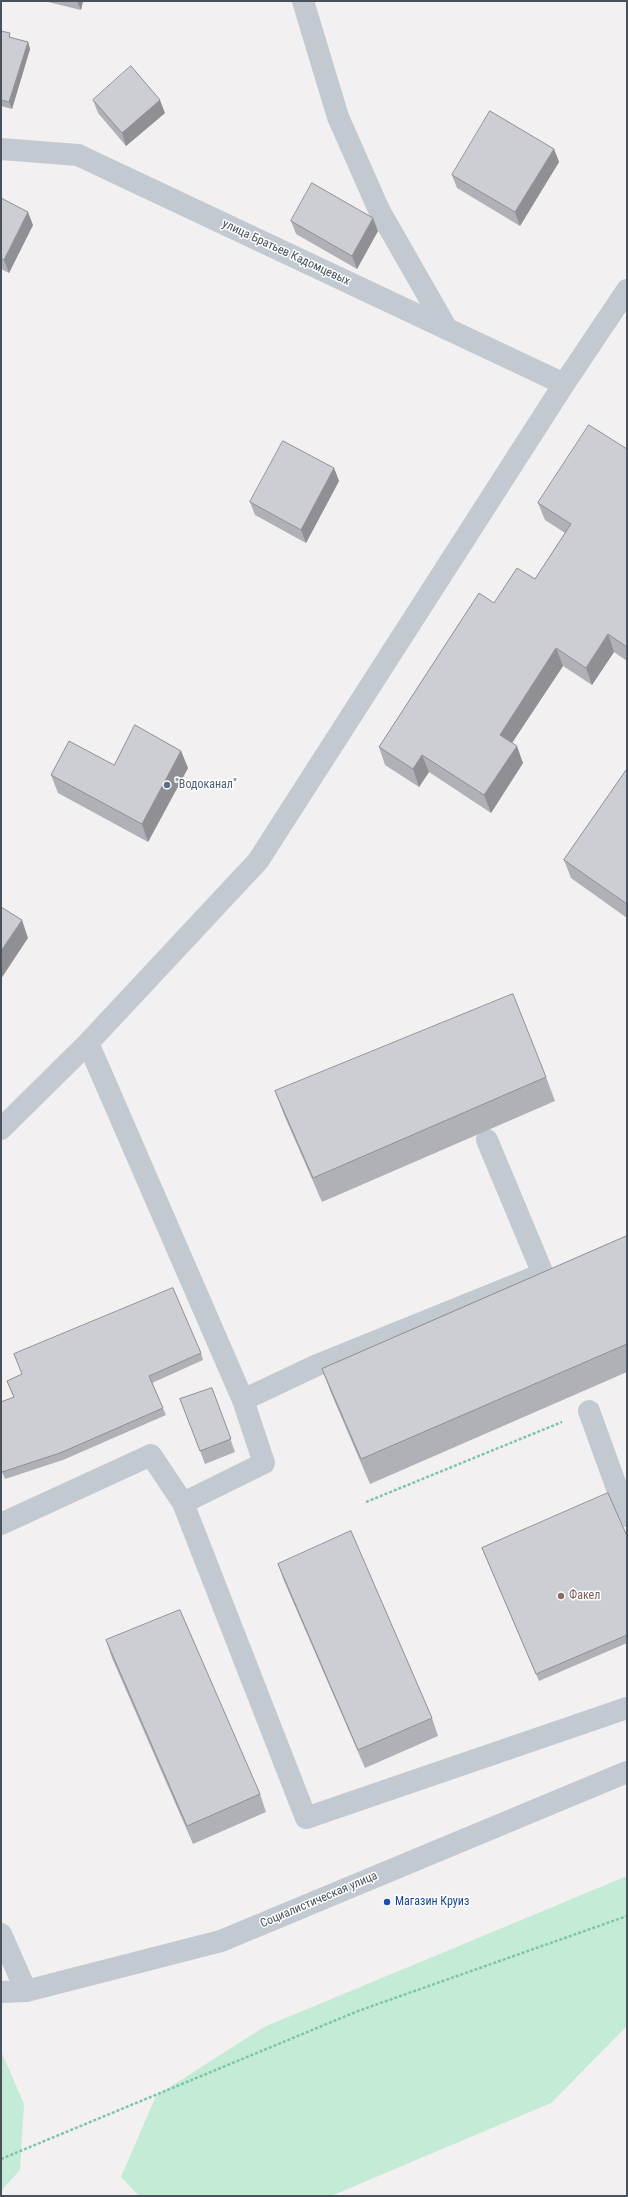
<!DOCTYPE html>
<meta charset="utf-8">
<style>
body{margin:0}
#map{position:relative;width:628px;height:2197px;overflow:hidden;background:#f2f0f0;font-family:"Roboto Condensed",sans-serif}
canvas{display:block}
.frame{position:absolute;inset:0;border:2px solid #49515b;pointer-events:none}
</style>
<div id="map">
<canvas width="628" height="2197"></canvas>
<div class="frame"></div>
</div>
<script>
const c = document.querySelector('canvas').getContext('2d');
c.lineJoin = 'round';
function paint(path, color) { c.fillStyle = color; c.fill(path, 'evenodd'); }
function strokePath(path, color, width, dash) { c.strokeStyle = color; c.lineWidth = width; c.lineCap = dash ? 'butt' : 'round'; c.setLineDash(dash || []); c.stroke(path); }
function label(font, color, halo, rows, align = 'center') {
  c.font = font + ' "Roboto Condensed",sans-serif'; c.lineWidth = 3; c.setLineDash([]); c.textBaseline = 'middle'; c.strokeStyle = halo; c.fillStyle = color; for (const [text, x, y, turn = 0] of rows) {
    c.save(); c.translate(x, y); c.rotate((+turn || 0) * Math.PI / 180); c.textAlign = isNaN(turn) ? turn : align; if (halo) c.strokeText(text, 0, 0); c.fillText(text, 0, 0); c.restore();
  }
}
const green = new Path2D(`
 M627 1876V2026L551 2103 331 2196H139L121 2177 156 2096 264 2027Z
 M1 2051 24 2104 20 2170 1 2191Z`);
const path = new Path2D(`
 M366 1502 562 1422
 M1 2159 358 2011 627 1916`);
const minor = new Path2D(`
 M303 1 338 117 379 210 447 329
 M1 149 78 155 564 384
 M88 1043 243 1400 264 1463 183 1503
 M1 1129 88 1043 258 861 564 384 627 290
 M487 1140 543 1274
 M243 1400 315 1366 535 1277
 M589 1411 627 1516
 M1 1524 151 1455 183 1503 306 1818 627 1708
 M1 1934 26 1991
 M1 1992 26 1991 221 1941 627 1772`);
const wall = new Path2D(`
 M44 1H83L81 10Z
 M1 31 12 38 28 42 30 49 12 109 1 106Z
 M93 100 165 113 126 146 98 113Z
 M554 149 559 162 520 226 457 188 452 175Z
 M1 198 33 225 9 273 1 269Z
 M291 221 378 231 357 269 296 234Z
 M627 449V661L614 652 592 685 563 666 512 743 523 763 491 813 429 772 419 787 385 765 379 747 494 603 535 579 565 533 545 520 538 503Z
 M334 468 339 481 306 543 255 515 250 502Z
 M181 751 188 768 148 842 58 793 51 775 114 765Z
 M627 769V918L571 878 564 860Z
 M546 1077 555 1101 322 1202 284 1115 275 1091Z
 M627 1236V1372L370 1484 331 1393 322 1369Z
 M201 1353 203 1360 152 1383 166 1415 63 1460 5 1479 1 1470 14 1398 7 1381Z
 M212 1388 235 1452 205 1464 180 1399Z
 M627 1536V1643L539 1681 482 1548Z
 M278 1564 432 1718 438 1736 365 1768 284 1581Z
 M106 1640 260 1794 266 1812 193 1844 112 1658Z`);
const shadedWall = new Path2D(`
 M77 1H83L81 10Z
 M28 42 30 49 12 109 9 102Z
 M160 100 165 113 126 146 122 133Z
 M554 149 559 162 520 226 515 212Z
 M28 212 33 225 9 273 4 260Z
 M373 218 378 231 357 269 352 256Z
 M334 468 339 481 306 543 301 530Z
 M608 634 614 652 592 685 586 668Z
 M556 648 563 666 506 752 500 735Z
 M517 746 523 763 491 813 484 795Z
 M181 751 188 768 148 842 142 824Z
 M422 755 429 772 419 787 413 769Z
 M22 920 28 938 1 979V951Z`);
const building = new Path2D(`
 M1 31 10 33 9 37 28 42 9 102 1 100Z
 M131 66 160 100 122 133 93 100Z
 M490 111 554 149 515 212 452 175Z
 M312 183 373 218 352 256 291 221Z
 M1 198 28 212 4 260 1 258Z
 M589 425 627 449V647L608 634 586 668 556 648 500 735 517 746 484 795 422 755 413 769 379 747 479 593 494 603 517 568 535 579 571 524 538 503Z
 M283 441 334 468 301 530 250 502Z
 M135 725 181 751 142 824 51 775 69 741 114 765Z
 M627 769V904L564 860Z
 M1 907 22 920 1 951Z
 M513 994 546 1077 313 1178 275 1091Z
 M627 1236V1344L361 1459 322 1369Z
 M173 1288 201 1353 149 1376 163 1408 60 1453 2 1472 1 1469V1402L14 1397 7 1381 22 1374 14 1354Z
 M212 1388 231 1439 200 1451 180 1399Z
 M608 1493 627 1536V1635L536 1674 482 1548Z
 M351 1531 432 1718 358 1750 278 1564Z
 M180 1610 260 1794 187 1826 106 1640Z`);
const markers = [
 [167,785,4,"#5c6f8a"],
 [561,1596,4,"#8d6e63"],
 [387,1902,4,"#1a4fb4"]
];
const streetNames = [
 ["улица Братьев Кадомцевых",286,253,25],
 ["Социалистическая улица",319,1900,-23]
];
const serviceNames = [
 ["\"Водоканал\"",175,785]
];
const educationNames = [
 ["Факел",569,1596]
];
const transitNames = [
 ["Магазин Круиз",395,1902]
];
paint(green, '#c3ebd6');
strokePath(path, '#7ec6a8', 2.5, [3, 2]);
strokePath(minor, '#c2c9d0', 22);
paint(wall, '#b0b1b6');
paint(shadedWall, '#909094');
paint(building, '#cdced4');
strokePath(building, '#909094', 1);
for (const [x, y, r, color] of markers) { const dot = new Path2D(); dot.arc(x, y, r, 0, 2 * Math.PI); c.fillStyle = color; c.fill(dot); strokePath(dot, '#fff', 1.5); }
label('12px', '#49515b', '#fff', streetNames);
label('12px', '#4e5e75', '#fff', serviceNames, 'left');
label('12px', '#785e54', '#fff', educationNames, 'left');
label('12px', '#164399', '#fff', transitNames, 'left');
</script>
